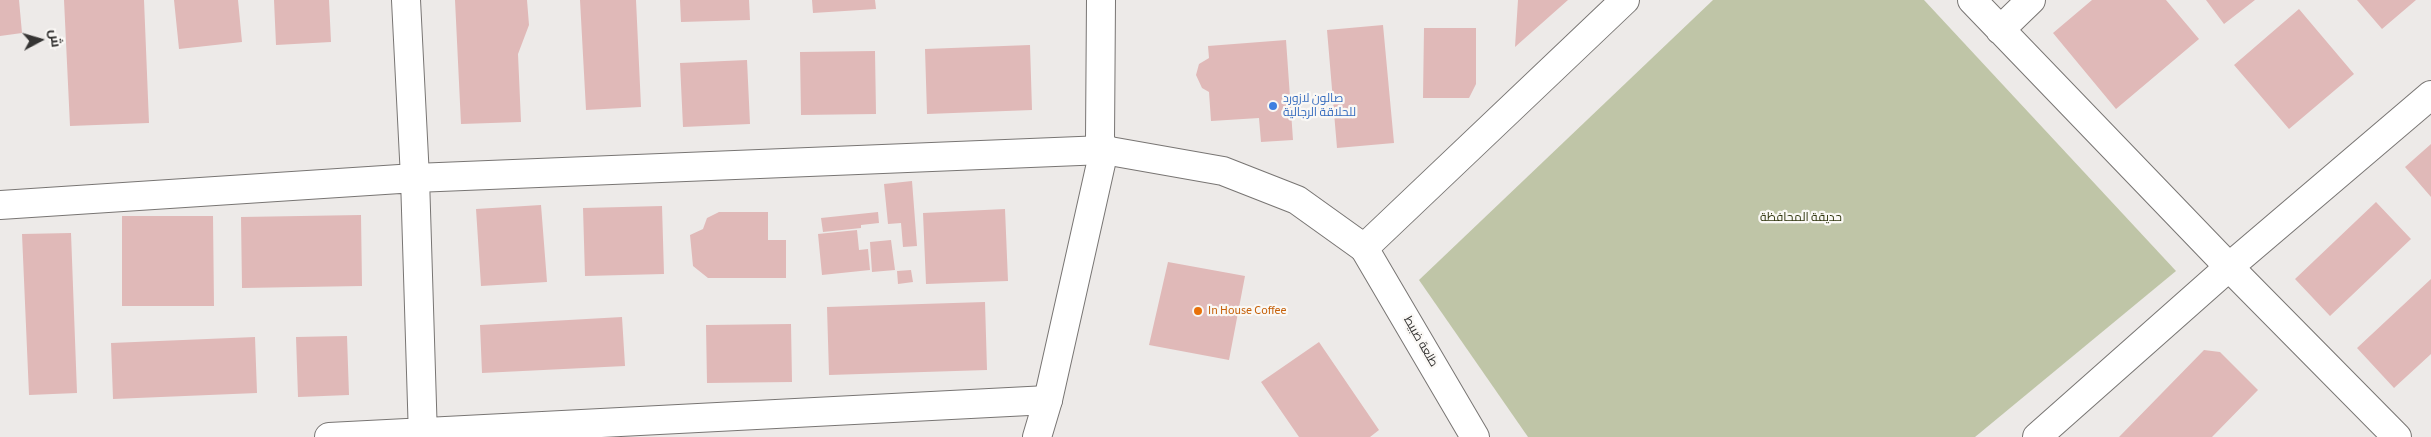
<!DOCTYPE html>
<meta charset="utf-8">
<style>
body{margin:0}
#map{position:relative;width:2431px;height:437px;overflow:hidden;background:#edeae8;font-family:"Source Sans 3",Cairo,sans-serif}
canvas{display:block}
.north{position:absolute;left:15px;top:15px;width:50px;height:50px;-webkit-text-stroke:4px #faf8f5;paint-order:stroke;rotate:84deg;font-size:14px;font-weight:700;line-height:20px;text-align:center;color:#353433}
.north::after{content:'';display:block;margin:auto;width:18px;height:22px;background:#353433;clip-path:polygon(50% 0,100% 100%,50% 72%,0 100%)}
</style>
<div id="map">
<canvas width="2431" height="437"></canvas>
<div class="north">ش</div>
</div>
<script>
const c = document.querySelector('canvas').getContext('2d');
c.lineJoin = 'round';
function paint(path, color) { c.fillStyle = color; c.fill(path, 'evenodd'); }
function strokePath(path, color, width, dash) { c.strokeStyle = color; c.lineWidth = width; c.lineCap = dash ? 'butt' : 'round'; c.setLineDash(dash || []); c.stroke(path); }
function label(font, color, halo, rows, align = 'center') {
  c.font = font + ' "Source Sans 3",Cairo,sans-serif'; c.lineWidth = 4.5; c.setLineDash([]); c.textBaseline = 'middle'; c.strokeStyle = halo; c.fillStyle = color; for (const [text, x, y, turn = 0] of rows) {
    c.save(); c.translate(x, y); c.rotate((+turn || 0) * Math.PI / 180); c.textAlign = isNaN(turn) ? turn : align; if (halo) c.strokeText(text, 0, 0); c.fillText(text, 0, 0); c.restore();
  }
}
const green = new Path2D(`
 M1713 0H1924L2176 271 1975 437H1528L1419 280Z`);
const building = new Path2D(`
 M0 0H19L22 33 0 36Z
 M64 0H144L149 123 70 126Z
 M174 0H238L242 42 179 49Z
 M274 0H329L331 42 276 45Z
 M455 0H527L529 25 518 54 521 122 461 124Z
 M580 0H636L641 107 586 110Z
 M680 0H749L750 20 681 22Z
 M812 0H875L876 9 813 13Z
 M1518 0H1568L1515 47Z
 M2092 0H2166L2199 39 2116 109 2053 33Z
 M2206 0H2255L2224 24Z
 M2357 0H2416L2382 29Z
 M2299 9 2354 74 2289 129 2234 65Z
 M1383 25 1394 143 1337 148 1327 30Z
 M1424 28H1476V84L1469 98H1423Z
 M1286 40 1293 140 1261 142 1259 118 1211 121 1209 92 1202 88 1196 75 1199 64 1209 58 1208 46Z
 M1030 45 1032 110 927 114 925 49Z
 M875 51 876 114 801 115 800 52Z
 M747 60 750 124 683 127 680 63Z
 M2431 144V197L2405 167Z
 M912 181 917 246 903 247 901 223 888 224 884 184Z
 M2376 202 2411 239 2330 316 2295 279Z
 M541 205 547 282 481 286 476 209Z
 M662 206 664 274 585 276 583 208Z
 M1005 209 1008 281 926 284 923 213Z
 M719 212H768V240H786V278H708L693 266 690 235 703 229 707 218Z
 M878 212 879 223 861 225V228L823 232 821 218Z
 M361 215 362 286 242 288 241 217Z
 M122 216H213L214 306H122Z
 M857 230 859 250 868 249 870 270 822 275 818 234Z
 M71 233 77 393 29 395 22 234Z
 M891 240 895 270 872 272 870 242Z
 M1168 262 1245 276 1229 360 1149 345Z
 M911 270 913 282 898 284 897 271Z
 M2431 279V354L2394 388 2357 348Z
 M985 302 987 370 829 375 827 307Z
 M622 317 625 366 482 373 480 325Z
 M791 324 792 382 707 383 706 325Z
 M347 336 349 395 298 397 296 337Z
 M255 337 257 393 113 399 111 343Z
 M1319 342 1379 430 1370 437H1299L1261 382Z
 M2204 350 2220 352 2258 390 2212 437H2119Z`);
const street = new Path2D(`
 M406 0 415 178 423 437
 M1972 0 2229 267 2397 437
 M2000 30 2031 0
 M0 205 415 178 1104 150 1223 171 1297 200 1364 248 1625 0
 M329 437 1048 400
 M2037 437 2229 267 2431 95`);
const secondary = new Path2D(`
 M1364 248 1475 437
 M1037 437 1048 400 1104 150 1100 139 1101 0`);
const markers = [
 [1273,106,5,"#3f7fe0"],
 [1198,311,5,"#e8710a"]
];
const shopNames = [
 ["صالون لازورد",1283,99],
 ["للحلاقة الرجالية",1283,113]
];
const parkNames = [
 ["حديقة المحافظة",1801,218]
];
const foodNames = [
 ["In House Coffee",1208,311]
];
const streetNames = [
 ["طلعة ضبيط",1420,342,60]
];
paint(green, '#bfc5a7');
paint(building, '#e0b9b8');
strokePath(street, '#787573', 30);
strokePath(secondary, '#787573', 30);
strokePath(street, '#fff', 28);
strokePath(secondary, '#fff', 28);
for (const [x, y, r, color] of markers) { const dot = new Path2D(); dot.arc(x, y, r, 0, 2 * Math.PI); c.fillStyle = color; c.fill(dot); strokePath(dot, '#faf8f5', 2); }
label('12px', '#366cbe', '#faf8f5', shopNames, 'left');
label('12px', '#2e340c', '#faf8f5', parkNames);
label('12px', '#c56008', '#faf8f5', foodNames, 'left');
label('12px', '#353433', '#faf8f5', streetNames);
</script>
